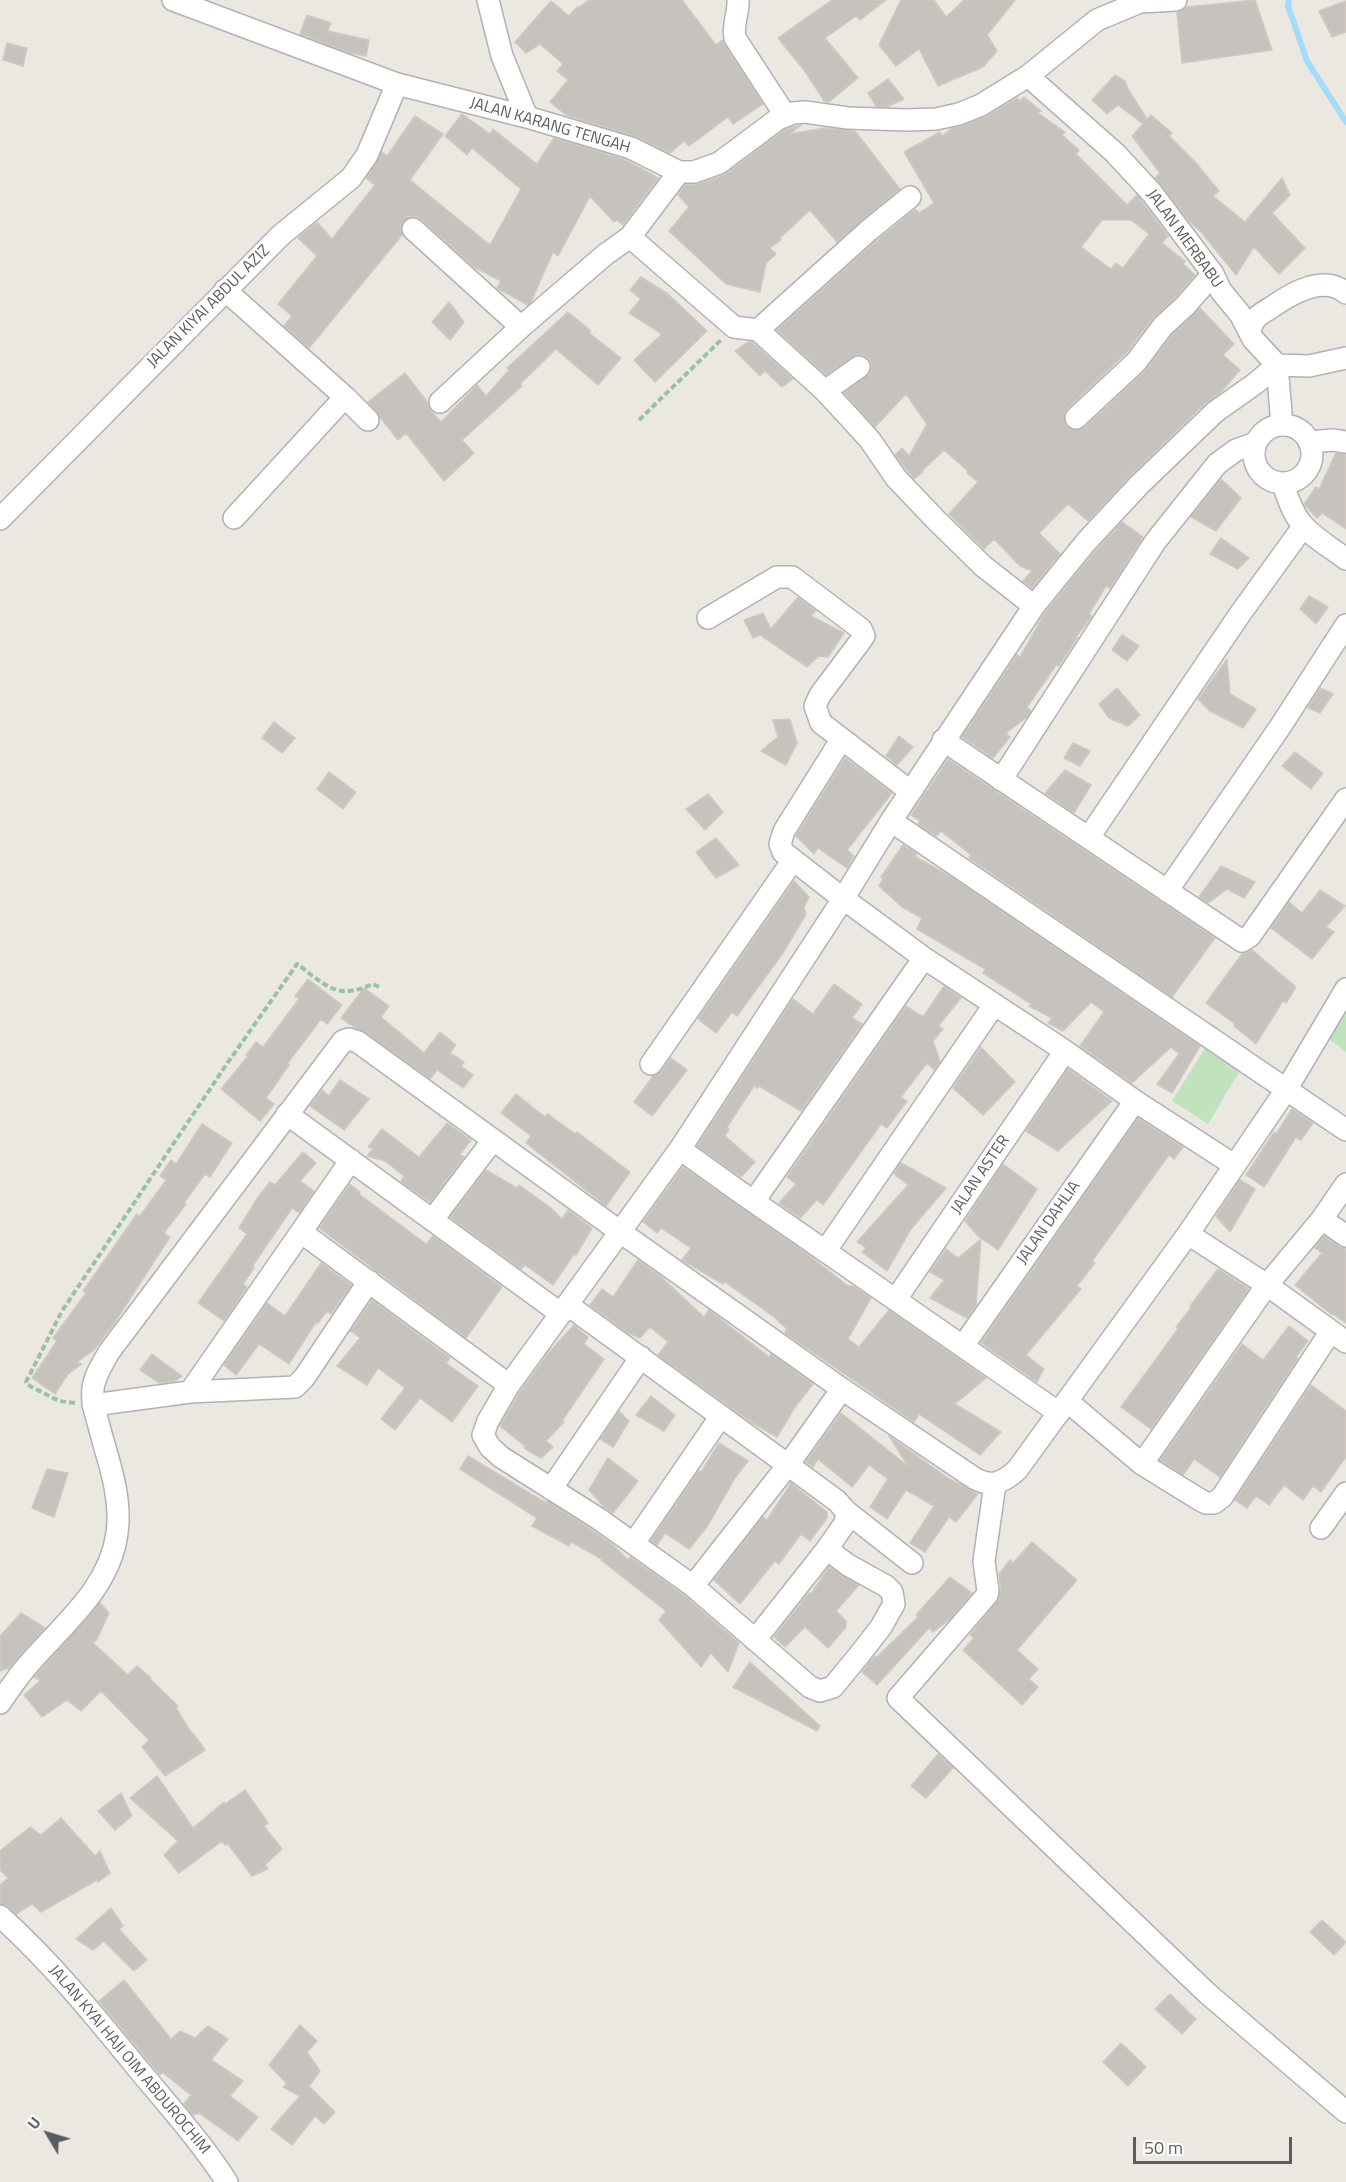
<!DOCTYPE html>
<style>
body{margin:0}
#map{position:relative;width:1346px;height:2182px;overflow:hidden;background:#ebe8e1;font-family:"Titillium Web",sans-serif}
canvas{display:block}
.north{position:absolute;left:18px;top:2104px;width:60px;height:60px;-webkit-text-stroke:4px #fff;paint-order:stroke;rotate:308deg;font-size:16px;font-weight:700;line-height:24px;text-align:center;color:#595d61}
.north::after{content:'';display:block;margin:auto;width:21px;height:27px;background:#595d61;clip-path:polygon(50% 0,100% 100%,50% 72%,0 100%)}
.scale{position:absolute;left:1133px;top:2137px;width:159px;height:27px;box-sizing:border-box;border:3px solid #595d61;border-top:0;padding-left:8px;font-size:18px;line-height:21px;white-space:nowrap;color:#595d61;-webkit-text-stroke:4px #fff;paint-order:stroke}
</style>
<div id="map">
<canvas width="1346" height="2182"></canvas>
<div class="north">U</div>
<div class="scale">50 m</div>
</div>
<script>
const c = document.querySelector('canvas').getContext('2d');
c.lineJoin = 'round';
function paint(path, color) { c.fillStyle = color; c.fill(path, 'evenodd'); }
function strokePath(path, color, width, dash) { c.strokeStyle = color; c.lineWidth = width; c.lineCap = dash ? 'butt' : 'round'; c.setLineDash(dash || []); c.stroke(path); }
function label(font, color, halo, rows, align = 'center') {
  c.font = font + ' "Titillium Web",sans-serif'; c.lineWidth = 6; c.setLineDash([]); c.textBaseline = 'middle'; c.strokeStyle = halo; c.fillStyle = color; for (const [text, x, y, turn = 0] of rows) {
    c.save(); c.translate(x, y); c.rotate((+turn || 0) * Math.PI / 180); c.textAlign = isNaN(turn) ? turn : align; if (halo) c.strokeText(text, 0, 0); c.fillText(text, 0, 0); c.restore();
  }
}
const green = new Path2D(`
 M1346 986V1052L1316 1029Z
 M1207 1045 1242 1067 1208 1124 1172 1101Z`);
const stream = new Path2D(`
 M1289 0 1288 6 1307 61 1346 122`);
const building = new Path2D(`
 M589 0H682L716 45 722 40 763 104 733 124 728 117 689 146 684 141 670 153 635 136 566 115 550 102 568 80 557 71 563 64 540 44 526 53 515 42 551 1 569 16 577 7 578 8Z
 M832 0H886L860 20 856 16 825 38 858 78 829 102H825L804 70 778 38Z
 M901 0H934L946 17 964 0H1015L987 35 997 51 983 67 938 86 919 49 896 66 879 45Z
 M1255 0 1272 50 1182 63 1177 13 1186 7Z
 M1346 1V32L1332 37 1319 11Z
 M307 15 331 23 328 31 369 40 366 56 350 53 300 34Z
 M7 43 27 48 23 66 3 60Z
 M1115 75 1125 81 1129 91 1147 119 1151 115 1172 133 1169 136 1197 164 1219 191 1213 196 1245 222 1282 178 1290 195 1272 213 1305 248 1279 274 1254 247 1236 275 1201 232 1189 221 1155 178 1160 173 1132 136 1143 124 1118 105 1107 114 1092 100Z
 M888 79 904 99 887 107 876 106 868 93Z
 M1024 97 1041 111 1038 113 1065 132 1062 135 1079 150 1076 154 1127 205 1137 195 1168 236 1162 243 1185 261 1183 264 1195 275 1176 297 1153 318 1126 353 1067 409 1064 415 1066 426 1073 430 1085 427 1145 371 1172 335 1200 308 1234 344 1223 355 1240 370 1222 391 1200 408 1130 476 1088 521 1068 504 1039 533 1060 554 1032 588 1023 581 1032 571 1020 566 994 539 984 549 949 514 978 482 967 473 968 471 944 450 922 471 923 472 914 479 895 455 902 448 909 456 927 424 906 394 875 427 844 393 870 373 872 366 869 359 864 355 857 354 826 375 777 330 876 241 915 209 919 213 934 203 904 152 940 132 942 136 951 129 986 117 1017 98 1020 101ZM1102 220H1131L1149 234 1123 268 1116 263 1111 269 1081 247Z
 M462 114 490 134 493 129 537 164 554 138 626 160 658 178 623 225 617 220 614 222 590 196 558 256 553 252 531 302 528 305 497 288 501 281 474 267 422 220 415 216 409 217 401 226 402 235 309 348 284 326 292 316 278 304 317 256 298 238 317 222 332 239 375 185 366 178 382 152 387 156 415 116 443 134 410 180 490 245 521 189 472 148 467 155 445 136Z
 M801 125 790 134 825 128 855 131 900 189 837 242 810 210 780 238 781 240 770 248 776 254 766 263 760 292 726 284 669 231 689 207 678 195 685 185 698 184 724 175 784 130Z
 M641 277 668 294 707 331 655 382 634 360 662 334 629 313 641 299 630 290Z
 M449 302 464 322 450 340 432 322Z
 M568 312 591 331 589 333 621 358 598 385 556 349 520 384 522 386 462 440 474 453 444 481 406 433 398 440 368 402 405 373 428 403 430 410 441 422 477 385 486 396 509 370 507 368Z
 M748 342H752L793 379 782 387 765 371 760 376 735 351Z
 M1336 453 1346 454V529L1322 513 1317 518 1304 504 1316 487 1319 489Z
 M1221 479 1241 498 1216 531 1191 517Z
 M1122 522 1143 537 1110 588 1106 586 1089 614 1092 616 1076 637 1077 638 1059 666 1057 664 1027 707 1031 711 1027 717 1006 733 1010 737 993 758 962 737 1017 655 1020 657 1044 614 1096 550Z
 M1221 538 1249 558 1238 569 1210 554Z
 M1309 596 1328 607 1316 624 1300 609Z
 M798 597 816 611 811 616 844 633 828 657 819 656 807 667 760 635 753 638 744 620 763 613 771 629Z
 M1122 635 1139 646 1127 661 1112 650Z
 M1227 659 1230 694 1256 709 1243 728 1210 711 1198 699Z
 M1117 688 1140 715 1128 726 1109 718 1099 704Z
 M1320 688 1333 694 1320 713 1308 708Z
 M790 719 797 743 786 765 761 751 778 737 773 720Z
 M274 722 295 738 282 753 262 738Z
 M899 736 913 747 897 765 886 756Z
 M1073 743 1090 751 1080 766 1064 758Z
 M1295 752 1323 773 1311 789 1282 766Z
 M845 758 892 793 847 850 854 856 847 868 818 848 814 854 796 836Z
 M948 759 1215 938 1172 997 969 858 971 855 941 831 936 836 918 824 920 821 911 815Z
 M1065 770 1091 785 1074 813 1045 793Z
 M329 772 356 792 343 809 317 789Z
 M708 794 723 812 705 830 686 809Z
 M716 838 739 865 716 878 696 852Z
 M903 845 917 854 914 856 953 878 1200 1046 1172 1093 1157 1084 1179 1054 1171 1047 1132 1083 1080 1046 1104 1012 1091 1002 1063 1031 1048 1023 1052 1018 1029 1006 1031 1004 983 973 985 969 917 929 922 918 902 907 879 886 883 879 881 877Z
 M1221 866 1255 882 1244 898 1227 889 1208 903 1199 897Z
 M794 881 809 897 804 907 806 914 783 953 737 1016 732 1012 716 1033 698 1019Z
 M1320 890 1345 906 1326 927 1334 932 1312 959 1271 928 1289 902 1302 913Z
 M1252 950 1296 987 1286 1003 1283 1001 1256 1044 1234 1026 1235 1024 1206 1003 1242 954Z
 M308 979 342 1005 327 1024 321 1019 287 1064 289 1065 266 1098 274 1104 260 1121 221 1089 248 1056 246 1055 256 1042 263 1047 299 999 295 996Z
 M834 984 862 1004 852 1018 862 1024 801 1111 759 1086 757 1088 754 1086 727 1127 729 1129 725 1136 755 1162 741 1177 697 1146 793 999 813 1014Z
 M944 986 961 998 938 1026 943 1029 933 1041 940 1062 934 1070 927 1063 901 1097 907 1101 887 1128 881 1124 823 1205 817 1200 800 1218 779 1203 796 1184 787 1177 906 1006 923 1017Z
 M364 988 389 1006 381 1017 424 1053 440 1032 456 1045 450 1053 464 1062 461 1066 473 1075 463 1088 437 1070 430 1079 365 1032 354 1027 341 1018Z
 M981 1047 1015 1082 983 1115 953 1088Z
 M671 1058 687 1070 652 1116 634 1102 653 1076 661 1072Z
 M1068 1069 1112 1101 1058 1151 1026 1131Z
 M340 1080 369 1099 344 1130 310 1106 322 1090 329 1096Z
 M516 1094 545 1117 548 1114 575 1134 577 1132 630 1172 606 1206 526 1143 531 1136 501 1113Z
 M1292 1109 1313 1123 1301 1140 1296 1137 1264 1187 1246 1175 1274 1132 1276 1134Z
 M1138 1118 1183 1147 1174 1159 1169 1155 1092 1261 1095 1263 1077 1286 1081 1289 1026 1355 1044 1369 1037 1382 981 1343Z
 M447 1123 471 1140 460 1154 464 1157 430 1202 401 1182 404 1176 385 1161 367 1156 373 1149 368 1147 382 1129 419 1157Z
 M202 1124 232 1143 210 1177 205 1174 184 1203 186 1204 164 1233 170 1237 115 1322 94 1350 77 1362 82 1364 68 1374 55 1394 32 1378 57 1341 53 1338 86 1293 83 1291 137 1214 140 1216 166 1180 160 1176 171 1160 176 1164Z
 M303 1152 316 1163 300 1181 314 1191 299 1213 292 1208 252 1267 254 1268 243 1284 247 1287 224 1321 198 1303 247 1234 239 1228 258 1197 270 1182 275 1185Z
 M901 1163 946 1188 911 1229 887 1271 862 1252 866 1248 857 1242 908 1185 894 1174Z
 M1003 1164 1037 1189 998 1250 978 1236 965 1221Z
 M683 1167 806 1253 848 1286H853L871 1298 848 1339 859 1347 889 1310 986 1378 955 1404 1001 1432 980 1455 919 1414 914 1422 785 1333 787 1329 774 1317 725 1282 723 1284 682 1260 691 1248 661 1228 657 1233 643 1222Z
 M486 1170 517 1188 519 1185 551 1208 562 1219 568 1210 592 1228 576 1255 574 1254 553 1285 525 1265 521 1269 450 1217Z
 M1240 1180 1255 1189 1230 1232 1216 1216Z
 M350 1184 360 1192 359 1194 426 1244 433 1236 502 1287 466 1338 319 1228Z
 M1324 1236 1339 1246 1346 1249V1323L1333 1314 1332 1315 1295 1285 1322 1253 1315 1248Z
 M981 1239 976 1305 967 1318 930 1298 944 1280 930 1272 946 1249 958 1258Z
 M638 1260 660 1276 704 1317 709 1310 769 1357 771 1354 813 1384 795 1407 777 1437 751 1422 658 1355 668 1342 650 1327 640 1338 628 1333 590 1305 602 1289 613 1297Z
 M321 1263 351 1285 331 1314 327 1311 318 1323 316 1322 289 1364 259 1344 236 1375 224 1365 267 1303 285 1316Z
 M1218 1269 1249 1289 1151 1429 1121 1407 1178 1329 1176 1327 1191 1308 1190 1306Z
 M372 1300 450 1358 446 1363 478 1386 452 1422 420 1398 395 1430 381 1419 405 1388 378 1368 367 1385 337 1366 360 1338 351 1331Z
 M574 1325 588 1337 584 1344 604 1359 562 1421 564 1422 546 1441 553 1447 541 1458 524 1448 525 1446 500 1426 520 1392 549 1352Z
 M1289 1326 1308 1341 1296 1357 1298 1358 1220 1477 1194 1459 1183 1475 1160 1460 1242 1344 1263 1360Z
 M152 1354 182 1376 175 1381 159 1383 140 1370Z
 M1311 1385 1346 1411V1457L1321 1492 1313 1486 1303 1500 1284 1485 1269 1505 1256 1496 1247 1508 1235 1500Z
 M651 1396 675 1415 664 1431 636 1415Z
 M619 1411 629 1421 613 1447 600 1439Z
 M841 1413 908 1466 889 1436 948 1478 978 1494 956 1522 949 1517 925 1552 910 1543 934 1506 906 1490 887 1519 870 1507 888 1479 869 1465 852 1487 818 1459 813 1467 806 1462Z
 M719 1443 748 1461 735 1478 707 1527 689 1549 665 1533 657 1545 651 1541 699 1470 701 1472Z
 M468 1456 546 1503 547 1501 592 1530 612 1544 628 1560 630 1557 685 1596 739 1643 728 1672 711 1653 701 1667 659 1620 666 1611 601 1560 602 1559 571 1542 569 1546 532 1526 537 1518 460 1469Z
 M608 1458 638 1481 613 1513 604 1507 589 1490Z
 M47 1469 68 1473 54 1517 32 1508Z
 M791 1483 827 1512V1518L810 1541 801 1534 779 1564 775 1561 740 1604 714 1580 763 1517 767 1520Z
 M1032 1542 1077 1580 1017 1650 1038 1669 1029 1679 1038 1687 1022 1705 963 1650 974 1638 970 1635 999 1599 1001 1590 999 1574 1010 1560 1013 1563Z
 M829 1567 859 1585 836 1611 846 1621V1627L828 1648 805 1627 785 1647 774 1637 809 1593 811 1594Z
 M950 1577 972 1593 950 1619 933 1632 929 1628 877 1685 862 1672 875 1656 877 1657 918 1617 916 1615Z
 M100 1603 109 1613 96 1641 93 1643 128 1675 137 1666 151 1678 150 1679 178 1706 176 1708 192 1734 193 1733 205 1750 165 1776 142 1747 149 1740 101 1691 81 1711 67 1700 42 1717 24 1695 41 1680 34 1677Z
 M21 1613 45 1628 9 1668 0 1671V1636Z
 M750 1662 820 1726 817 1731 733 1687Z
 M938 1754 953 1768 926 1798 911 1786Z
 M157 1776 193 1828 224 1802 225 1804 245 1790 268 1823 264 1826 282 1849 265 1865 268 1869 252 1876 228 1844 225 1845 222 1841 179 1873 164 1855 178 1841 130 1798Z
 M121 1793 132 1816 115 1830 98 1811Z
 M61 1818 95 1856 100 1851 110 1873 98 1882 97 1880 41 1912 32 1904 16 1914 8 1906 0 1904V1885L8 1878 0 1870V1851L30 1827 41 1835Z
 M111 1908 123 1926 119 1929 147 1960 134 1971 104 1941 93 1950 76 1939Z
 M1322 1920 1346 1942 1334 1955 1310 1932Z
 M124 1980 171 2039 180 2031 195 2038 208 2026 228 2039 211 2060 243 2081 230 2096 258 2117 238 2141 199 2113 193 2115 184 2104 191 2095 162 2072 160 2075 99 2001Z
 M1170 1994 1196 2019 1182 2034 1155 2009Z
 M300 2025 317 2041 307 2052 320 2071 309 2086 335 2112 324 2124 315 2116 292 2145 271 2129 300 2096 283 2087 287 2084 269 2065Z
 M1121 2043 1146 2067 1128 2086 1103 2062Z`);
const path = new Path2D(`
 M639 420 721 340
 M75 1403 59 1401 30 1386 26 1382 62 1311 224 1068 297 964C311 974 331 994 349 991 357 991 365 987 373 984L379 987`);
const minor = new Path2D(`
 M173 0 397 84 527 117 631 148 679 172H694L719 163 778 119 793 113 805 112 848 118 907 120 936 119 959 114 981 105 1028 76 1097 20 1140 2 1176 0
 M488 0 502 56 527 117
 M738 0C739 14 732 23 735 38L785 115
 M1028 76 1115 153 1152 193 1213 274 1221 291 1240 314 1253 339 1277 365 1309 366 1346 358
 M679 172 630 237 734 327 758 330 825 391 851 419 870 440 896 478 936 520 983 566 1034 606
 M413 229 521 327 440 402
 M225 290 345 397 368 420
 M521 327 606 254 630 237
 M758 330 868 231 910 197
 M1249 331C1251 327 1253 322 1256 318 1260 314 1267 310 1272 307 1292 293 1324 274 1346 293
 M1277 365 1282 425
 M825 391 859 367
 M1076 418 1136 362 1163 326 1185 306 1213 274
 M1254 454a29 29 0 1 1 58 0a29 29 0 1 1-58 0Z
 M1309 442 1333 440 1346 442
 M1283 483C1296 529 1309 532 1346 559
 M234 518 345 397
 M0 519 281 235 351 178 367 155 397 84
 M708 618 777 577H792L861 629 864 636 862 639 820 695 815 706 821 723 902 785 913 789
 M841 740 784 831 780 844 783 852 837 894 924 958 1065 1051 1135 1101 1234 1165
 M943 740 1242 941 1250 936 1346 799
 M1001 780 1155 542 1217 464 1236 450 1256 443
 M891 821 1346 1130
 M1089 837 1240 614 1303 527
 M1167 891 1280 727 1346 625
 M651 1064 793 860
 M287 1114 553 1308 562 1313
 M680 1149 737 1190 1059 1413
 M754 1201 924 958
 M433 1219 493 1140
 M1322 1219 1346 1236
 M301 1232 509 1385
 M1188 1234 1267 1285 1346 1342
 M826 1250 994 1005
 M896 1299 1065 1051
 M568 1305 788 1465 837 1501 847 1512 845 1523 827 1549 848 1565 886 1586 892 1592 894 1604 881 1627 860 1654 833 1687 820 1691 810 1687 693 1586 599 1519 501 1457 490 1447 483 1435 488 1421 509 1385 680 1149 843 899 891 821 1034 606 1086 542 1139 485 1215 412 1256 383 1277 365
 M963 1346 1135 1101
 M190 1392 295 1387 304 1378 369 1281
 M1067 1401 1142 1464 1197 1498 1206 1503H1214L1222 1497 1331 1331
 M93 1405 190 1392 351 1160
 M1142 1464 1267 1285 1322 1219 1346 1184
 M995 1484 984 1561 988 1591 987 1595 898 1698 1208 1994 1346 2112
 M551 1489 641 1357
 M847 1512 912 1563
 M1321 1528 1346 1493
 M634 1543 721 1416
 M693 1586 788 1465 842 1389
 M755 1640 827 1549
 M0 1703C8 1691 17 1678 27 1666 61 1626 110 1589 117 1533 122 1498 109 1463 100 1430 97 1417 91 1403 93 1389 94 1376 103 1363 109 1352L343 1041 349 1039 358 1042 619 1231 842 1389 974 1478C992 1488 1002 1483 1017 1470L1188 1234 1286 1090 1346 989
 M0 1916C52 1963 95 2016 139 2070 169 2106 201 2142 227 2182`);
const streetNames = [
 ["JALAN KARANG TENGAH",550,126,16],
 ["JALAN MERBABU",1184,239,54],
 ["JALAN KIYAI ABDUL AZIZ",209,307,-45],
 ["JALAN ASTER",981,1175,-56],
 ["JALAN DAHLIA",1049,1223,-55],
 ["JALAN KYAI HAJI OIM ABDUROCHIM",129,2060,50]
];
paint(green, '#c2e2be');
strokePath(stream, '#a3dcf9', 6);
paint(building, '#c6c3be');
strokePath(building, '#d0c9c0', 1.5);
strokePath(minor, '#afb2b6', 24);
strokePath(path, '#99c2a0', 4, [6, 3]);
strokePath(minor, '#fff', 21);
label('16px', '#595d61', '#fff', streetNames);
</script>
